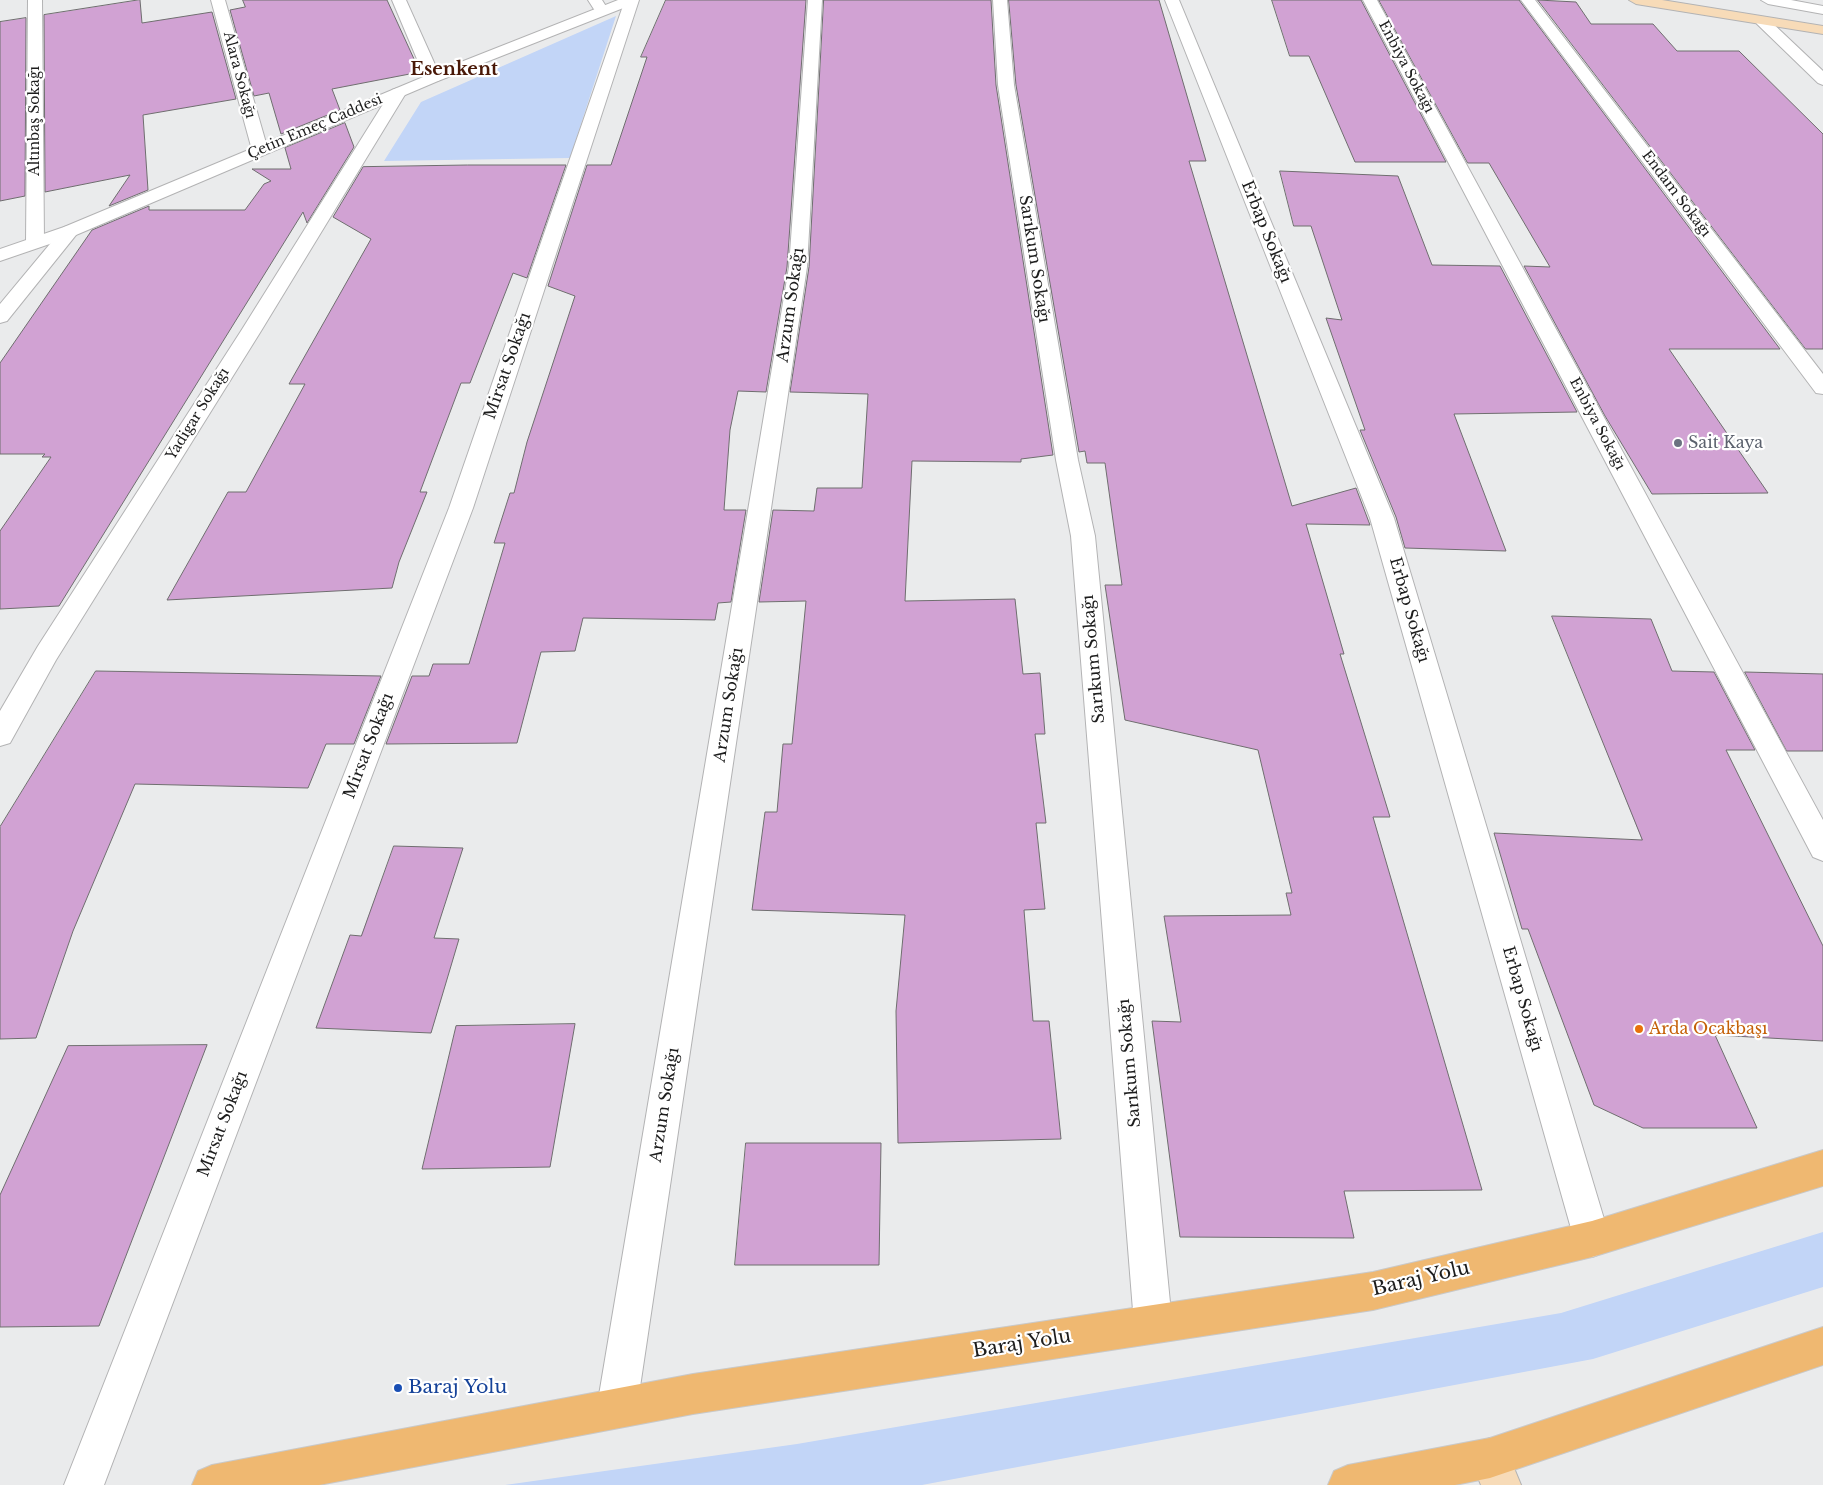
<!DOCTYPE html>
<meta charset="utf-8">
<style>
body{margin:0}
canvas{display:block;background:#eaebec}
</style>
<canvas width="1823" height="1485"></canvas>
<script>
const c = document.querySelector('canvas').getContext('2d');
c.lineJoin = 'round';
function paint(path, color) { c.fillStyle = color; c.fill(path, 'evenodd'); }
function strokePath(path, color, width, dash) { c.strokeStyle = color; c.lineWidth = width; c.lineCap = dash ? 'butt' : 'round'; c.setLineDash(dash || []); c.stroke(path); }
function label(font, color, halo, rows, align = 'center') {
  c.font = font + ' "Libre Baskerville",serif'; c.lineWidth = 4.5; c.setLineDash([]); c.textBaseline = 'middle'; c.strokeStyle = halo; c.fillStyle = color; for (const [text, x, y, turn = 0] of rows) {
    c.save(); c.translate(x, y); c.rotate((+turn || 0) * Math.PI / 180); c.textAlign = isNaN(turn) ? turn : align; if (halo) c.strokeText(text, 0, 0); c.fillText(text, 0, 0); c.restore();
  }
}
const green = new Path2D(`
 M616 16 570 158 384 161 421 102Z
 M1823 1232V1287L1593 1359 922 1485H505L797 1444 1561 1313Z`);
const building = new Path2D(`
 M140 0 142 23 212 12 236 99 143 115 148 190 109 206 130 175 45 192 44 15Z
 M243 0H387L420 72 332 89 340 110 281 134 269 93 254 96 230 10 245 7Z
 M666 0H806L787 267 766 392 738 391 730 430 724 510H746L731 602 718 603 715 620 583 618 575 651 541 652 517 743 386 744 412 676H429L433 664H469L505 543H494L510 493H514L527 442 575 296 548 286 587 165H611L647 57H641Z
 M824 0H991L996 85 1053 455 1021 459V462L912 461 905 601 1015 599 1023 674 1040 673 1045 734H1035L1046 823H1036L1045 909 1024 910 1033 1021H1049L1061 1139 898 1143 896 1011 905 915 752 910 765 812H777L783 744H792L806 601 759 602 773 510 814 511 817 488H862L868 394 790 392 809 267Z
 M1009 0H1159L1206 161H1189L1292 506 1356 488 1370 525 1306 524 1344 654H1340L1390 817H1373L1482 1190 1344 1191 1354 1238 1180 1237 1152 1021 1181 1022 1164 916 1291 915 1286 893H1292L1258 750 1125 720 1105 585H1122L1105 463H1087L1085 451 1079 452 1016 85Z
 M1272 0H1361L1446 162H1355L1309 56H1290Z
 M1379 0H1519L1780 349H1669L1768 493 1652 494 1605 416 1524 266 1550 267 1489 163H1468Z
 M1538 0 1576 2 1591 24H1653L1677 51H1739L1823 134V349H1806Z
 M26 18 25 196 0 201V22Z
 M345 123 354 147 307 223 303 212 59 606 0 609V531L51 457H42L45 454H0V363L92 230 149 206V210H245L264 184 271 181 252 169H291L285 148Z
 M468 165H566L527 278 513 273 470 383H461L420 492H427L399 562 392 588 167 600 228 492H246L305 384H289L371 239 333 217 363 167Z
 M1280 171 1398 176 1432 265 1500 266 1577 412 1454 414 1506 551 1405 548 1396 517 1360 430H1365L1326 318 1342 320 1311 226H1294Z
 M1552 616 1651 619 1672 671 1714 672 1755 750H1726L1823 946V1041L1715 1035 1757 1128H1643L1594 1105 1528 929H1522L1494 833 1642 840Z
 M96 671 381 676 354 744H326L308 788 135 784 73 931 36 1038 0 1039V827Z
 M1745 672 1823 674V751H1787Z
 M394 846 463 848 434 938 459 939 431 1033 316 1028 350 935 361 936Z
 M575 1024 550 1167 422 1169 456 1026Z
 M207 1045 99 1326 0 1327V1195L68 1046Z
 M746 1143H881L879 1265H735Z`);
const minor = new Path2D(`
 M28 0H42L44 242 42 246 35 248 28 246 26 242Z
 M211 0H225L268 150 266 154H254L252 150Z
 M392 0H406L441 78 438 81H428L425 78Z
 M588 0H602L609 11 607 14H597Z
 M625 0H639L473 508 104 1485H64L449 508Z
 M808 0H822L807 267 637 1407 631 1421 617 1427 603 1421 597 1407 789 267Z
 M993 0H1007L1014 85 1078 460 1095 536 1172 1323 1166 1336 1153 1342 1140 1336 1134 1323 1071 536 1056 460 998 85Z
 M1165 0H1179L1394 518 1610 1239 1605 1252 1592 1257 1579 1252 1574 1239 1370 518Z
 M1363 0H1377L1823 820V861L1813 857Z
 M1521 0H1535L1823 374V394L1816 393Z
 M1761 0H1791L1823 6V14L1768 4Z
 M1762 17 1767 18 1823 71V85L1818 83 1757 24 1755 21 1757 18Z
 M398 88 404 90 406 93 261 331 56 660 10 743 0 746V711L38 646 241 331 390 93 392 90Z
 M70 226 76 227 79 231 76 235 7 321 0 323V304L64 227Z`);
const tertiary = new Path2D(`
 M618 0H638L636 3 438 81 76 235 0 261V249L64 227 428 75Z`);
const secondary = new Path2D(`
 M1629 0H1662L1823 26V34L1636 4Z
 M1490 1438 1504 1444 1521 1485H1481L1470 1458 1476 1444Z`);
const primary = new Path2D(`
 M1823 1150V1186L1592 1257 1373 1310 693 1414 319 1485H192L198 1471 212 1465 693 1374 1373 1272 1592 1221Z
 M1823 1327V1365L1490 1478 1455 1485H1328L1334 1471 1348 1465 1490 1438Z`);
const markers = [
 [1678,443,5,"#6b7280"],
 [1639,1029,5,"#e8710a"],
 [398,1388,5,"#1a4fb4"]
];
const farStreetnames = [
 ["Enbiya Sokağı",1406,67,62],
 ["Alara Sokağı",239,75,75],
 ["Altınbaş Sokağı",35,121,-90],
 ["Çetin Emeç Caddesi",315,127,-23],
 ["Endam Sokağı",1676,194,53],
 ["Yadigar Sokağı",198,414,-58],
 ["Enbiya Sokağı",1597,424,62]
];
const streetNames = [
 ["Erbap Sokağı",1266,232,68],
 ["Sarıkum Sokağı",1034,259,81],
 ["Arzum Sokağı",791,305,-82],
 ["Mirsat Sokağı",508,366,-71],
 ["Erbap Sokağı",1409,610,74],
 ["Sarıkum Sokağı",1094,659,-95],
 ["Arzum Sokağı",729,705,-81],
 ["Mirsat Sokağı",369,746,-69],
 ["Erbap Sokağı",1522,999,74],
 ["Sarıkum Sokağı",1130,1063,-95],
 ["Arzum Sokağı",665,1105,-81],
 ["Mirsat Sokağı",223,1124,-69]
];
const worshipNames = [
 ["Sait Kaya",1688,443]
];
const foodNames = [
 ["Arda Ocakbaşı",1649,1029]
];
const farDistrictnames = [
 ["Esenkent",454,70]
];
const nearStreetnames = [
 ["Baraj Yolu",1421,1279,-13],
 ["Baraj Yolu",1022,1344,-9]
];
const nearTransitnames = [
 ["Baraj Yolu",408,1388]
];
paint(green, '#c2d5f7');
paint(building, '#d1a2d3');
strokePath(building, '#6f6e6f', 1);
strokePath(minor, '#b3b3b4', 2);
strokePath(tertiary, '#b3b3b4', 2);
strokePath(secondary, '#b3b3b4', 2);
strokePath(primary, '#c9c9c9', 2);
paint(minor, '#fff');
paint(tertiary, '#fff');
paint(secondary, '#f7dbb8');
paint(primary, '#efb871');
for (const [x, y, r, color] of markers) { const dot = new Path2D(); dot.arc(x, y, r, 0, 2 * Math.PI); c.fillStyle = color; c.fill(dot); strokePath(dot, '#fff', 2); }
label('14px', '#1d1d1d', '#fff', farStreetnames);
label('16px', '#1d1d1d', '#fff', streetNames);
label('16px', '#5b616d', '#fff', worshipNames, 'left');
label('16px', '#c56008', '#fff', foodNames, 'left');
label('bold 18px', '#491807', '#fff', farDistrictnames);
label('19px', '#1d1d1d', '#fff', nearStreetnames);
label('19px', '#164399', '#fff', nearTransitnames, 'left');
</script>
